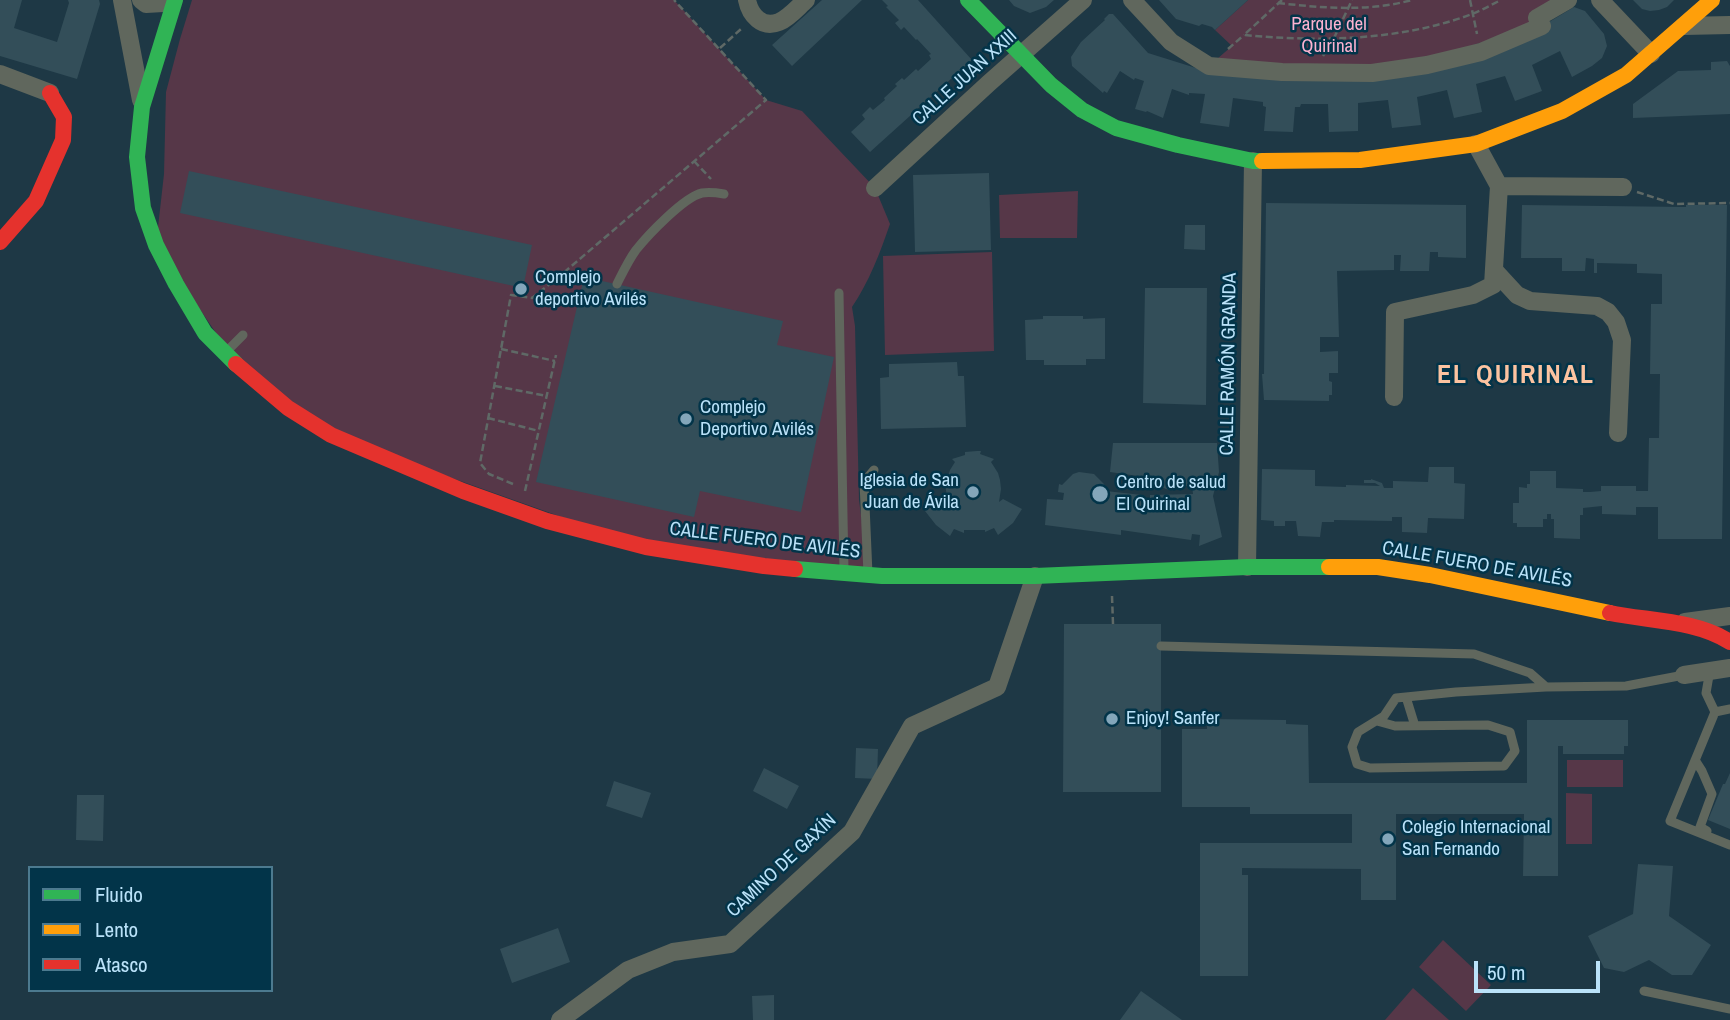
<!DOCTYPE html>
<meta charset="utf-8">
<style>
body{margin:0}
#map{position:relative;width:1730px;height:1020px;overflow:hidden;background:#1e3845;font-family:"Archivo Narrow",sans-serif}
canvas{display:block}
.legend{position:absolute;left:28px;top:866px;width:245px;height:126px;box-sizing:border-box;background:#023449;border:2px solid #4c7a8f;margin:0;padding:9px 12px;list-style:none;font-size:21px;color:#bae2f9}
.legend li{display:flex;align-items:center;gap:14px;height:35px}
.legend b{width:35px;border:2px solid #4c7a8f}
.scale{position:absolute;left:1474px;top:961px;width:126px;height:32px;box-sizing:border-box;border:4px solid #bae2f9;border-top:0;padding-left:9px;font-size:21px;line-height:24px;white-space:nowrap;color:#bae2f9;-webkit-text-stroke:5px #023449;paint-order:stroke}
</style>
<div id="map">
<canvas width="1730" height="1020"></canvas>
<ul class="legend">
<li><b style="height:9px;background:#30b455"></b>Fluido</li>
<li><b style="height:9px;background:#ff9f0a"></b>Lento</li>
<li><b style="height:9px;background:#e5322d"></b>Atasco</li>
</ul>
<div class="scale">50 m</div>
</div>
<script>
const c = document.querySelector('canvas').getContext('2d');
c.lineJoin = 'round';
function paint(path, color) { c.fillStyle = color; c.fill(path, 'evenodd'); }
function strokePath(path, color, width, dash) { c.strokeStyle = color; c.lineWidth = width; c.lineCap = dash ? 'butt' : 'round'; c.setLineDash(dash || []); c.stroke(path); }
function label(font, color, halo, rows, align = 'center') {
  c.font = font + ' "Archivo Narrow",sans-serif'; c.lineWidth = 5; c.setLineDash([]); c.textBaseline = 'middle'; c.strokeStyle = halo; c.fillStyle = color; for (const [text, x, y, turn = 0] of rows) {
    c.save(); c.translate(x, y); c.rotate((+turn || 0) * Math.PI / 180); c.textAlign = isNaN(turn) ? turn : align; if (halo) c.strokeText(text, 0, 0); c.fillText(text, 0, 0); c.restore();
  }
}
const green = new Path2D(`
 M192 0H674L766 100 802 111 875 188 890 224C880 253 869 282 852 307L855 326 859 500 869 575 646 547 331 435 242 371 156 245 164 174 166 92 180 39Z
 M1248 0H1568L1542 26 1427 65 1209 66 1232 46 1215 30Z
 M1078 191 1077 238H1000L999 195Z
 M992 252 994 351 885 355 883 256Z
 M1567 760H1623V787H1567Z
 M1566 793 1592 794V844H1566Z
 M1443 940 1491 985 1466 1011 1419 967Z
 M1413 988 1449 1020H1385Z`);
const building = new Path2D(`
 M0 0H22L14 28 57 42 69 3 68 0H99L100 4 77 79 0 56Z
 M822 0H862L792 66 772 45Z
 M882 0H918L972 60 870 152 851 132 865 119 862 115 870 107 873 110 885 100 884 98 897 86 895 84 902 78 904 80 916 69 918 71 931 59 929 55 931 54 917 39 916 40 904 27 901 30 895 23 899 20 886 7 888 6Z
 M1009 0H1054L1046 7 1030 13 1014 6Z
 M1159 0H1248L1215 30 1212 27 1202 24 1199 26 1176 19Z
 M1633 0H1674L1667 7 1659 10 1650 11 1642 9Z
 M1574 7 1585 11 1604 34 1607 46 1602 58 1592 66 1572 77 1560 51 1532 65 1542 91 1515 101 1505 76 1476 84 1482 112 1454 118 1447 90 1417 97 1421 125 1392 128 1388 100 1358 103V131L1329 132 1328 104H1301L1300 107H1295L1293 132 1264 131 1266 107 1263 106V102L1233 98 1229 127 1200 123 1205 94 1189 93V95L1172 89 1163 118 1147 111 1146 112 1135 109 1144 81 1135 78 1134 80 1120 71 1107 93 1104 91 1103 93 1072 66 1071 57 1081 42 1105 20 1104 19 1109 14H1113L1148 53 1196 68 1252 74 1371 76 1549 22Z
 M1727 61 1730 66V114L1633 118V104L1678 71 1711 70V62Z
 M189 171 532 245 523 288 180 213Z
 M989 173 991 250 915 252 913 175Z
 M1266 203 1466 205V258L1438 257V252H1430L1429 271H1400L1401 255H1394V270L1337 271 1339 337H1320V352L1338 351V373H1329V381L1332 382V395H1329V401L1264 400 1262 374H1264Z
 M1522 205 1686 207V205H1727L1722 539H1658V507H1636V515L1602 514V506L1583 508V515H1580V539L1554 538V519H1551V514H1547V519H1543V527H1517V523H1513V503H1519V487L1527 488V484H1530V471H1556V488L1583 489V492H1590L1601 491V486H1636V491H1648L1649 438H1659L1660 374H1650L1651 304H1662V274L1637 273V264L1597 263V273H1594V259L1586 258 1585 271H1562V258H1521Z
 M1185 225H1205V250L1184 249Z
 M584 277 783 321 777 345 834 357 801 512 700 491 694 517 536 482Z
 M1145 288H1207L1206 405 1143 403Z
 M1043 316H1083V319L1105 318V359H1086V365H1044V360H1026L1025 320 1043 319Z
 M957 362 958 376H964L966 427 881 429 880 378 889 377V364Z
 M1113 443H1217L1219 472 1213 496 1222 537 1199 546 1200 535 1192 534 1191 540 1121 530V535L1045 525 1047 499 1063 500 1064 493 1058 492 1059 484 1062 485 1073 474 1079 472 1094 474 1104 484 1106 491 1142 495 1143 501H1150V495L1193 494 1192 485 1185 486 1172 490 1166 489 1160 486H1151L1152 478 1110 472Z
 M977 451H981L980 454 994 459 991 462 998 473 1000 480 1001 489 999 502 1003 499 1022 509 1013 523 998 535 994 528 985 532V530H964V533L954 529 950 536 936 525 925 511 944 500 948 501 945 485 950 470 955 462 952 459 965 455V452Z
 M1429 467H1454V483L1465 484 1464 519 1428 518 1427 533 1402 532V517H1392V521L1334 520V522H1322L1320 537 1298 536 1296 521H1285V526H1274V521L1261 520 1262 469 1315 470V486L1346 487V485L1380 486 1375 483H1364V480H1371V479L1382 483 1384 488H1393V481L1428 482Z
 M1064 624H1161V792H1063Z
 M1207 719 1286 720V724L1308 725 1309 783H1527V720H1628V746H1624V754H1563V746H1558V876H1523L1524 814H1396V900H1361V869L1242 868V875H1248V976H1200V843H1352V814H1250V807H1182V729H1207Z
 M856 748 878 749 877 779 855 778Z
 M764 768 799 786 787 809 753 791Z
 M1730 773V829L1708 820 1723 784H1725Z
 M614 781 651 793 642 818 606 806Z
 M77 795H104L103 841 76 840Z
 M1638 864 1673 866 1669 916 1711 945 1692 975H1672L1649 960 1624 972 1604 968 1588 936 1633 914Z
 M558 928 570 962 512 983 500 949Z
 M1141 991 1182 1020H1120Z
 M774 995V1020H753L752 996Z`);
const path = new Path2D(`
 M1282 0 1244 35C1319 42 1400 41 1472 14 1482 10 1491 5 1501 0
 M1470 0 1477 34
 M1278 3C1323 8 1368 12 1412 0
 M720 48 741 29
 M1228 49 1244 35
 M1323 56 1334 38 1352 0
 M694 161 711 179
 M1637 192 1674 204 1730 203
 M501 349 555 361
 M495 386 547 396
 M488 418 539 431
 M513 484 489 474 480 463 511 295 532 298 561 275 766 100 674 0
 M525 491 556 355
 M1112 596 1113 624`);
const lane = new Path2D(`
 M617 284C623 272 628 261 636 250 648 235 684 197 702 193 709 192 718 193 724 194
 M839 293 844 571
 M227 351 243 335
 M868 574 864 482 874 470
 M1161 646 1474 654 1530 673 1546 687
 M1710 670 1706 693 1715 712
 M1406 697 1415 726
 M1730 709 1715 712 1670 821 1730 845
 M1377 721 1395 726 1488 725 1510 732 1515 751 1504 766 1370 768 1357 764 1352 747 1358 732 1384 716 1396 698 1456 692 1546 687 1626 686 1684 675
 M1695 760 1702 771 1712 794 1700 827 1707 831
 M1644 991 1730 1009`);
const street = new Path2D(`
 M122 0 141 100
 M141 0 146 4 163 3 166 0
 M747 0C750 15 762 29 779 22 789 18 798 7 806 0
 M1132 0 1171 42 1209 66 1282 72 1372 73 1427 65 1481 52 1542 26 1537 18 1568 0
 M1600 0 1651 54
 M1684 26 1730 25
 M0 74 50 93
 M1476 144 1499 186 1623 187
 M875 188 989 83 1083 0
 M1494 270 1517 295 1530 301 1597 306 1608 312 1616 322 1622 340 1618 433
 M1394 397 1395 312 1473 295 1493 285 1499 186
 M1247 567 1253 161
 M1685 622 1730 616
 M1684 675 1730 668
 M560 1020 628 970 673 952 730 944 852 832 912 726 997 687 1035 576`);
const fast = new Path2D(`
 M175 0 142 107 137 157 143 208 156 245 176 284 205 333 236 364
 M968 0 1051 85 1082 110 1116 128 1178 145 1253 161H1262
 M795 569 882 576H1035L1247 567H1329`);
const slow = new Path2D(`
 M1262 161 1360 160 1476 144 1562 111 1626 75 1712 0
 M1329 567H1378L1430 575 1610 613`);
const jam = new Path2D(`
 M0 242 36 201 63 140 64 117 50 93
 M236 364 288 408 331 435 463 491 547 521 646 547 764 566 795 569
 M1610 613C1648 621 1696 620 1730 642`);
const markers = [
 [521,289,7,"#83a6ba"],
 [686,419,7,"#83a6ba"],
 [973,492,7,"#83a6ba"],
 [1100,494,9,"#83a6ba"],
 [1112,719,7,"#83a6ba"],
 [1388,839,7,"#83a6ba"]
];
const parkNames = [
 ["Parque del",1329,25],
 ["Quirinal",1329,47]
];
const streetNames = [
 ["CALLE JUAN XXIII",965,78,-42],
 ["CALLE RAMÓN GRANDA",1229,364,-89],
 ["CALLE FUERO DE AVILÉS",765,541,7],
 ["CALLE FUERO DE AVILÉS",1477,565,10],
 ["CAMINO DE GAXÍN",782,866,-43]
];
const poiNames = [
 ["Complejo",535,278],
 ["deportivo Avilés",535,300],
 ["Complejo",700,408],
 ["Deportivo Avilés",700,430],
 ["Iglesia de San",959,481,"right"],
 ["Juan de Ávila",959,503,"right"],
 ["Centro de salud",1116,483],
 ["El Quirinal",1116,505],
 ["Enjoy! Sanfer",1126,719],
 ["Colegio Internacional",1402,828],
 ["San Fernando",1402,850]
];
const districtNames = [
 ["EL QUIRINAL",1516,376]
];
paint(green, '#563748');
paint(building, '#334e59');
strokePath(path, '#5f6966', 2.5, [7, 3.5]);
strokePath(lane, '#60675d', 9);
strokePath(street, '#60675d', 18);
strokePath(fast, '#30b455', 16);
strokePath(slow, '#ff9f0a', 16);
strokePath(jam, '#e5322d', 16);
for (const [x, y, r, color] of markers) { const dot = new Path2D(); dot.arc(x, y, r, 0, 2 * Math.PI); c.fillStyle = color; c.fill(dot); strokePath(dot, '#023449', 2.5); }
label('19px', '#fcb2d0', '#023449', parkNames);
label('19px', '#bae2f9', '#023449', streetNames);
label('19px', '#bae2f9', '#023449', poiNames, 'left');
c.letterSpacing = '2px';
label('bold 26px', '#fcc3a0', '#023449', districtNames);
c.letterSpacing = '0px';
</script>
